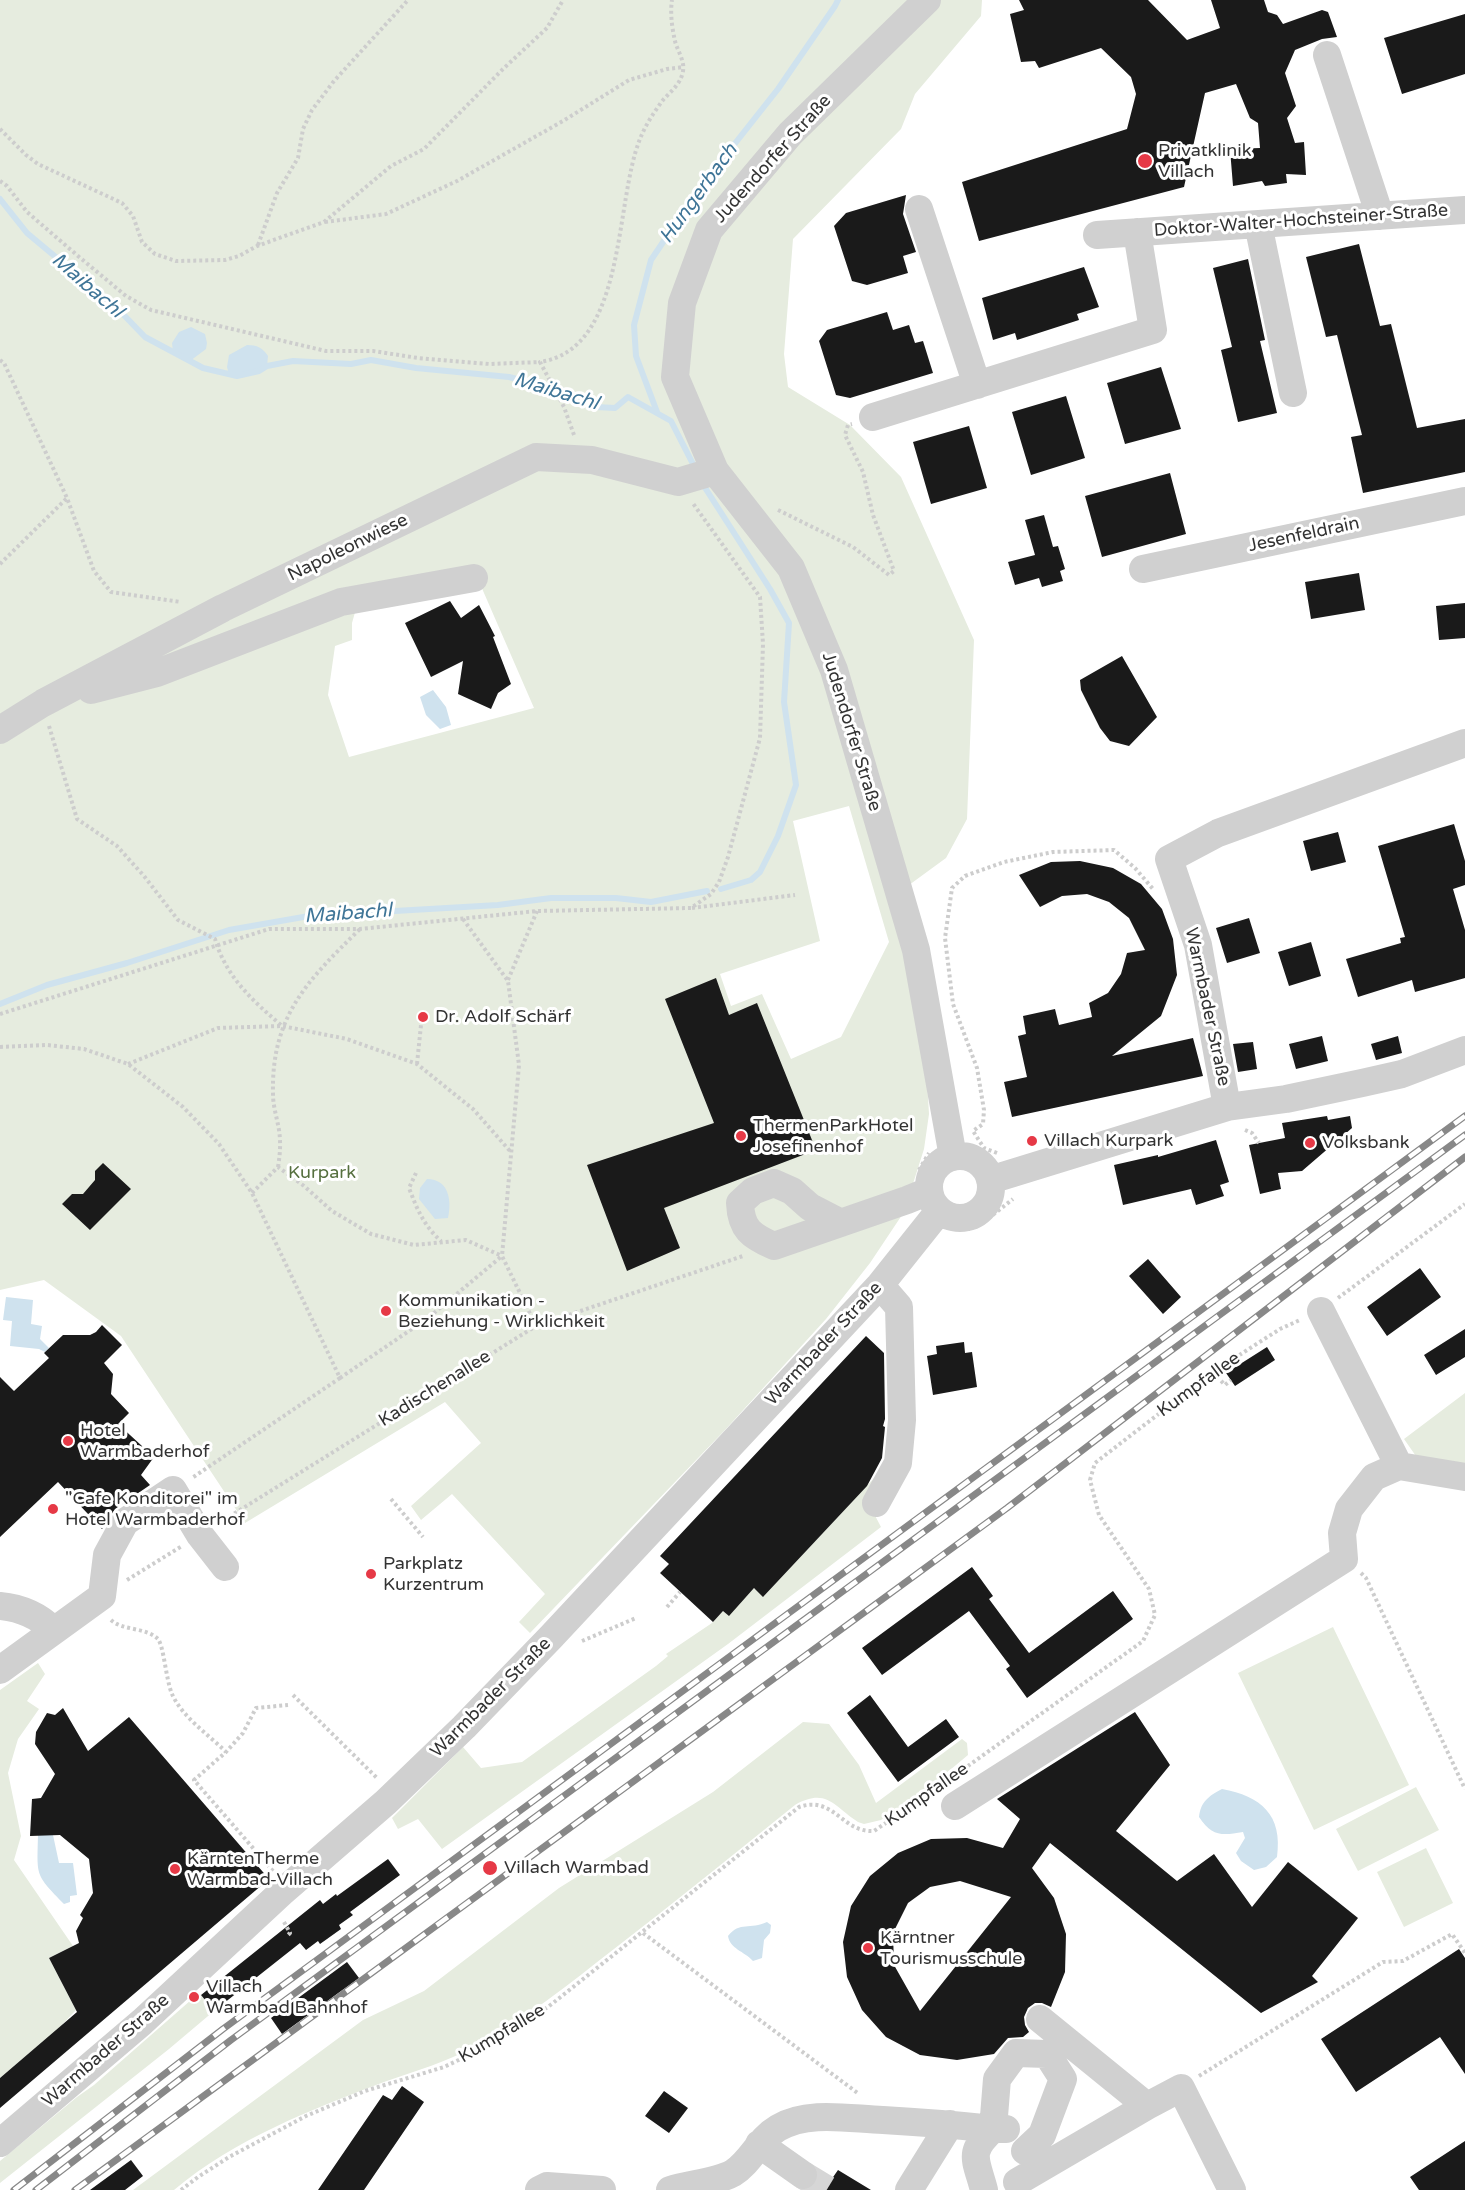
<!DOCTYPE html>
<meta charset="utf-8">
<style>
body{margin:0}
canvas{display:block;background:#fff}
</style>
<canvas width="1465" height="2190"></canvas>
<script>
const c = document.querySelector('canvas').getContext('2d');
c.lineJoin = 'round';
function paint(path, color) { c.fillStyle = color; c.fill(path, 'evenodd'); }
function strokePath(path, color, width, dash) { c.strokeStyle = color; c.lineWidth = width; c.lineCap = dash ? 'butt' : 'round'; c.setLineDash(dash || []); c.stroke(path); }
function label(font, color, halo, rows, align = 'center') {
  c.font = font + ' "Varela Round",sans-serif'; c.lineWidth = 6; c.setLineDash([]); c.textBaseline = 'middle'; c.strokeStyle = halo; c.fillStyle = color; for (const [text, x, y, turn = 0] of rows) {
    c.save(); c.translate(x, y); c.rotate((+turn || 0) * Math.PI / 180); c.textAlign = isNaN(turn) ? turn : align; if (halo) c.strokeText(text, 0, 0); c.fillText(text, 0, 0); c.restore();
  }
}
const green = new Path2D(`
 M0 0H982L981 16 915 94 901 129 793 239 784 354 788 387 850 425 901 477 974 640 967 819 946 858 894 896 924 1030 929 1114 924 1149 904 1212 870 1263 826 1319 725 1430 530 1633 519 1622 545 1594 452 1494 421 1520 411 1506 481 1443 445 1402 245 1523 121 1336 44 1280 0 1290ZM474 570 534 708 349 757 328 695 335 646 352 640V623L361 591ZM849 806 889 942 841 1037 791 1059 762 994 731 1006 720 974 820 941 793 821Z
 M1465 1393V1467L1418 1459 1404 1439Z
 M876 1476 870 1506 881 1527 728 1644 442 1849 418 1819 398 1829 392 1818 463 1747 481 1768 522 1762 656 1666 668 1656 666 1654 712 1623 723 1611 729 1615 754 1588 764 1596Z
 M1333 1627 1409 1785 1314 1830 1238 1673Z
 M38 1663 45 1674 27 1701 39 1709 18 1739 8 1773 21 1836 14 1860 73 1946 49 1958 76 2010 58 2029 0 2078V1690Z
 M803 1722 829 1724 859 1765 876 1803 962 1739 967 1743 968 1755 920 1795 881 1820 864 1824 858 1822C834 1807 827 1787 795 1805 735 1853 675 1902 614 1949 569 1984 526 2019 476 2046 447 2062 415 2071 384 2082 310 2110 235 2139 174 2190H133L363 2020 424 1991 559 1888 713 1792Z
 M1416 1787 1439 1830 1358 1871 1336 1829Z
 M1426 1848 1453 1903 1404 1927 1377 1872Z
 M199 1993 214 2011 169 2049 0 2183V2161L77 2097 94 2085Z`);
const water = new Path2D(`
 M191 327 205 334 207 343 206 349 190 361 173 352 172 343 179 332Z
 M247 345C257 345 263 348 268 356L267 366C256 373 242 378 229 374L227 367 229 355Z
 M433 690 446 707 451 725 440 729 426 715 420 697Z
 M427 1179C449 1179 452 1201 448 1218L435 1219 419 1199 420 1188Z
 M6 1297 33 1300 31 1324 42 1326 40 1339 49 1348 45 1352 39 1349 10 1346 12 1321 3 1320Z
 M1222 1789C1261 1796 1283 1815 1277 1857L1266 1867 1254 1870 1241 1861 1236 1853 1245 1838 1243 1832C1221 1836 1212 1836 1199 1817 1201 1801 1209 1796 1222 1789Z
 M38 1835H53L59 1863H73L77 1895 70 1896V1902L64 1904C35 1874 37 1877 38 1835Z
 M767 1922 771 1925 770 1933 764 1940 762 1958 753 1961C744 1951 730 1949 728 1936 740 1921 750 1930 767 1922Z`);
const stream = new Path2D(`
 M0 199 27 233 118 309 145 337 203 368 237 376 259 371 267 366 293 361 351 364 371 360 416 368 509 377 564 391 581 397 596 407 615 408 628 397 671 421 695 468
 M657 412 636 356 634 325 651 260 699 189 778 89 835 6 838 0
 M702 483 770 589 789 623 784 702 796 785 778 836 760 872 751 880 721 889
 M0 1004 47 985 127 963 229 930 309 916 498 905 551 898H616L651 902 707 891`);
const building = new Path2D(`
 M1019 0H1148L1187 40 1220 28 1211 0H1264L1268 12 1277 15 1283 24 1322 10 1328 12 1337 37 1322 39 1295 50 1285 73 1296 106 1287 118 1295 143 1304 142 1306 175 1286 174 1287 183 1265 186 1262 181 1233 186 1230 149 1260 148 1258 123 1250 118 1236 84 1205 93 1184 187 979 241 962 182 1127 129 1136 94 1131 77 1101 48 1039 68 1035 61 1021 62 1010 14 1024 10Z
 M1465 14V74L1402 94 1384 38Z
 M906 195 903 214 916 252 903 256 908 273 867 285 852 281 834 226 846 213Z
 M1359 244 1380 326 1391 324 1417 428 1465 419V472L1363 493 1351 437 1362 435 1337 335 1326 337 1306 257Z
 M1248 259 1265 340 1260 341 1277 413 1238 422 1221 350 1232 347 1213 268Z
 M1084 267 1099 307 1077 314 1079 320 1017 340 1015 333 993 340 982 298Z
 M887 312 893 330 909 325 915 343 923 341 933 373 850 398 836 395 819 341 827 330Z
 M1161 367 1181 429 1125 444 1107 383Z
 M1066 396 1085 458 1031 475 1012 412Z
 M969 426 987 488 931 504 913 442Z
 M1170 473 1186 534 1102 557 1085 496Z
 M1044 515 1053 547 1058 546 1065 569 1060 571 1063 581 1042 587 1039 578 1015 585 1008 562 1035 555 1025 520Z
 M1359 573 1365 610 1311 619 1305 582Z
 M450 601 461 618 479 605 495 636 493 637 511 684 498 693 491 709 458 694 463 661 431 677 405 623Z
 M1465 603V638L1439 640 1436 606Z
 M1122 656 1157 717 1129 746 1110 741 1100 728 1081 690 1080 680Z
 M1454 824 1465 861V885L1453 889 1465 930V978L1415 992 1412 980 1358 997 1346 959 1401 943 1400 938 1405 937 1378 846Z
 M1338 832 1346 862 1311 871 1303 841Z
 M1080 861 1113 868 1141 884 1162 909 1173 939 1177 975 1161 1016 1112 1056 1193 1038 1203 1076 1012 1117 1004 1082 1027 1077 1018 1036 1026 1034 1023 1016 1055 1009 1059 1025 1092 1017 1089 1003 1108 993 1121 974 1127 953 1145 950 1129 918 1109 902 1087 894 1062 896 1040 907 1019 875 1051 862Z
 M1249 918 1260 953 1227 963 1216 928Z
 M1311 942 1321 976 1289 986 1278 952Z
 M716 978 729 1015 757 1003 816 1150 664 1208 680 1248 627 1271 587 1165 714 1123 665 999Z
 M1322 1036 1328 1061 1296 1069 1289 1044Z
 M1398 1036 1402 1053 1376 1060 1371 1044Z
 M1253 1042 1257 1069 1238 1072 1233 1044Z
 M1327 1116 1328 1120 1350 1116 1352 1128 1302 1171 1278 1173 1281 1189 1260 1194 1249 1145 1285 1138 1282 1123Z
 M1216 1140 1229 1182 1220 1185 1224 1196 1196 1205 1191 1189 1123 1205 1114 1165 1158 1155V1157Z
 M103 1163 131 1189 90 1230 62 1204 72 1194H83L95 1180V1171Z
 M1148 1259 1181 1297 1163 1314 1129 1276Z
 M1420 1268 1441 1297 1387 1336 1367 1307Z
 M102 1325 122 1345 104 1363 113 1374 111 1394 129 1413 118 1424 154 1457 141 1475 150 1485 115 1509 102 1529 58 1482 0 1537V1377L14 1391 49 1358 44 1353 63 1335H90L96 1332Z
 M1465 1329V1357L1436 1375 1424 1355Z
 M866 1336 884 1353 885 1419 883 1426 885 1427 882 1458 867 1486 763 1597 754 1588 729 1616 723 1611 713 1622 660 1573 669 1564 660 1556Z
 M964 1342 965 1353 972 1352 977 1387 933 1395 927 1356 937 1354 936 1346Z
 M1267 1347 1275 1360 1235 1386 1226 1373Z
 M972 1567 993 1596 989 1599 1029 1653 1113 1591 1133 1619 1027 1698 1006 1669 1010 1666 969 1611 882 1675 862 1648Z
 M870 1695 908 1747 946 1719 959 1737 898 1782 847 1713Z
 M63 1708 88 1751 129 1717 269 1879 0 2108V2078L77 2012 49 1958 79 1943 76 1931 83 1918 80 1915 93 1893 89 1859 60 1835 30 1836 32 1799 41 1798 55 1774 35 1744 36 1732 47 1713 55 1715Z
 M1135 1712 1170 1765 1116 1831 1177 1881 1214 1854 1252 1907 1288 1862 1358 1918 1312 1976 1318 1982 1261 2013 1050 1843 1032 1868 1054 1898 1066 1934 1065 1972 1051 2007 1042 2003H1035L1028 2008 1024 2017 1025 2025 1029 2032 1023 2037 1008 2038 994 2054 957 2060 920 2055 886 2037 862 2010 847 1977 843 1942 851 1906 870 1876 898 1853 931 1839 967 1838 1003 1848 1020 1819 997 1799ZM960 1881 1011 1897 920 2011 894 1965 893 1933 908 1903 930 1887Z
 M388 1859 400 1875 350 1912 353 1915 339 1925 341 1929 320 1944 318 1941 306 1950 300 1943 214 2011 201 1995 320 1900 323 1904 336 1894 337 1896Z
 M1459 1949 1465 1958V2074L1440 2037 1356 2092 1321 2039Z
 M347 1962 359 1978 282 2034 271 2018Z
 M402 2086 424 2102 364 2190H318L383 2095 392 2100Z
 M664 2091 688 2108 669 2133 645 2116Z
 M1465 2141V2190H1419L1410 2177Z
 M131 2160 143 2176 125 2190H90Z
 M838 2170 871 2190H810L817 2184 819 2173 831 2180Z`);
const minorTunnel = new Path2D(`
 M803 2175 828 2190`);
const path = new Path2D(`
 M0 129 26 155 38 164 122 203 133 216 142 242 155 254 176 261 225 260 239 256 257 246 324 222 391 166 424 149 503 69 547 28 563 0
 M0 181 7 186 27 212 78 256 126 296 151 310 326 351H373L418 358 490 364 540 362
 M325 222 386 214 457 181 563 121 629 80 667 69 684 67
 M258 245 277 193 298 158 303 129 312 110 334 81 408 0
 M0 360 4 363 67 498 94 571 111 592 181 602
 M574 435 564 407 540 362C627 349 614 203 640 139 645 126 654 112 663 100 671 91 681 84 683 71 685 61 677 50 675 41 672 28 670 13 672 0
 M778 510 853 547 889 575 894 571 873 515 863 472 845 435 848 425 852 424
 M0 564 67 498
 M49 726 77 819 117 846 144 876 178 920 215 939C226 977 253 1001 282 1026
 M692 908 795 895
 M463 919 508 981 519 1065 502 1256 536 1326
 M508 980 537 911
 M0 1014 269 929H360L537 911 691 908 711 894 719 882 728 857 760 738 763 644 760 597 692 502
 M0 1047 47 1045 84 1049 128 1064 183 1107 219 1144 252 1193 340 1378 192 1478
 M128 1064 218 1028 282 1026 347 1039 417 1064 473 1109 510 1151
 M417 1064 421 1025
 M1245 1130 1252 1133 1259 1143
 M997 1153 984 1148 973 1131 983 1124 984 1110 977 1068 953 1004 945 938 952 888 965 876 1004 862 1053 852 1114 850 1135 868 1153 889
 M278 1167C280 1155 281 1143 279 1130 277 1118 273 1106 273 1094 271 1016 308 980 360 929
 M919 1170 929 1153
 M416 1173 409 1188C417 1209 424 1226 441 1241
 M252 1193 278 1167 304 1186 332 1211 371 1234 414 1245 466 1240 502 1256
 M955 1229H970L994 1214 1013 1199
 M1338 1298 1465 1204
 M1213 1372 1225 1385 1231 1380
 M340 1378 428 1318 502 1256
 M391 1499 423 1537
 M219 1523 536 1326 743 1256
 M1361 1573 1366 1578 1465 1789
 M127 1580 182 1546
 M667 1607 680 1592
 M111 1620C123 1631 146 1627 158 1639 164 1647 166 1680 172 1694 182 1717 208 1734 226 1752
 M582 1641 636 1618
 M293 1695 377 1778
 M958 1773 1143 1641 1155 1615 1149 1589 1099 1515 1090 1480 1095 1463 1213 1372 1280 1329 1300 1320
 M273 1871 194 1780 226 1752 243 1733 256 1708 288 1705
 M284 1922 290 1933 287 1936
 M643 1933 859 2094
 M1199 2076 1383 1962 1403 1961 1452 1934 1465 1953
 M181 2190 198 2177 229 2157 306 2116 365 2091 444 2067 486 2047 548 2007 799 1807C834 1795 842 1833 874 1831L937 1788`);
const minor = new Path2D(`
 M927 0 790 134 709 230 682 303 675 377 715 471 791 568 834 670 916 950 953 1157
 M1327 55 1380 216
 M919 209 977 385
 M1258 224 1293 393
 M1097 235 1465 210
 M873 417 1153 330 1137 232
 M1143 569 1465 501
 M91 690 157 673 341 602 474 578
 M0 730 43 703 223 608 536 457 592 460 678 482 715 471
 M1227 1107 1198 945 1169 859 1218 833 1465 743
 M929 1187a31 31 0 1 1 62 0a31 31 0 1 1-62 0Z
 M990 1180 1227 1107 1286 1099 1362 1083 1402 1074 1465 1050
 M841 1223 810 1207 792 1191 774 1183 753 1191 740 1203C741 1229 751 1236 774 1246L907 1200 929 1191
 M1321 1311 1399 1466 1465 1477
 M876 1503 898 1463 902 1420 899 1307 880 1285
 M0 1606C21 1608 38 1615 53 1630
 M0 1670 102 1596 107 1555 125 1522 173 1490 200 1535 225 1567
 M955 1806 1344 1559 1342 1533 1349 1509 1374 1477 1399 1466
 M1147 2106 1181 2088 1232 2190
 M0 2143 142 2022 281 1893 386 1802 464 1727 551 1637 880 1285 939 1211
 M759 2144 803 2175
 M1017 2182 1147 2106 1040 2019
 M539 2190 547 2186 602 2190
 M670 2190C689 2184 717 2182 733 2173 751 2162 759 2139 778 2128 808 2110 850 2119 883 2120 920 2122 956 2125 993 2129L997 2079 1016 2053 1047 2054 1063 2079 1042 2135 1025 2151
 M909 2190 950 2124
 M984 2190C976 2159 967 2153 993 2129H1006`);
const rail = new Path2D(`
 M14 2190 223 2029 1465 1116
 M36 2190 231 2040 1465 1135
 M75 2190 1007 1508 1465 1157`);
const markers = [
 [1145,161,8,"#e63946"],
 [423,1017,6,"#e63946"],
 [741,1136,6,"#e63946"],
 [1032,1141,6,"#e63946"],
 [1310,1143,6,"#e63946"],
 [386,1311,6,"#e63946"],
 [68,1441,6,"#e63946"],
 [53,1509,6,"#e63946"],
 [371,1574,6,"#e63946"],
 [490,1868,8,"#e63946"],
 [175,1869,6,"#e63946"],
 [868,1948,6,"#e63946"],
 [194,1997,6,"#e63946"]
];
const poiNames = [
 ["Privatklinik",1158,151],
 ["Villach",1158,172],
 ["Dr. Adolf Schärf",435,1017],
 ["ThermenParkHotel",753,1126],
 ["Josefinenhof",753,1147],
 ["Villach Kurpark",1044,1141],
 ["Volksbank",1322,1143],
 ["Kommunikation -",398,1301],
 ["Beziehung - Wirklichkeit",398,1322],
 ["Hotel",80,1431],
 ["Warmbaderhof",80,1452],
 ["\"Cafe Konditorei\" im",65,1499],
 ["Hotel Warmbaderhof",65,1520],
 ["Parkplatz",383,1564],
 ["Kurzentrum",383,1585],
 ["KärntenTherme",187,1859],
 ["Warmbad-Villach",187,1880],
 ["Villach Warmbad",504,1868],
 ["Kärntner",880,1938],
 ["Tourismusschule",880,1959],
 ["Villach",206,1987],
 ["Warmbad Bahnhof",206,2008]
];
const streetNames = [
 ["Judendorfer Straße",773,159,-48],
 ["Doktor-Walter-Hochsteiner-Straße",1301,221,-4],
 ["Jesenfeldrain",1304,535,-12],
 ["Napoleonwiese",348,548,-26],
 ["Judendorfer Straße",851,732,73],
 ["Warmbader Straße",1207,1007,78],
 ["Warmbader Straße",824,1344,-47],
 ["Kumpfallee",1199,1385,-36],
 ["Kadischenallee",435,1389,-32],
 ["Warmbader Straße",491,1698,-45],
 ["Kumpfallee",927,1795,-35],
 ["Kumpfallee",502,2034,-31],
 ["Warmbader Straße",106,2051,-41]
];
const parkNames = [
 ["Kurpark",322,1173]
];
const waterNames = [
 ["Hungerbach",699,194,-54],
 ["Maibachl",87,286,41],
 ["Maibachl",556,392,17],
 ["Maibachl",348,914,-4]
];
paint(green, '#e6ecdf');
paint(water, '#cfe2ee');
strokePath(stream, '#cfe2ee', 6);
paint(building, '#1a1a1a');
strokePath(minorTunnel, '#d6d6d6', 28, [28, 14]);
strokePath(path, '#cdcdcd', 4, [3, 3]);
strokePath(minor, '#d0d0d0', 28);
strokePath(rail, '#888', 7);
strokePath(rail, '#fff', 4.5, [14]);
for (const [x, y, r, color] of markers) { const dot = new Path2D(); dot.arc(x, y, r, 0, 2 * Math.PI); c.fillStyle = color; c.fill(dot); strokePath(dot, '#fff', 2); }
label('18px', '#333', '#fff', poiNames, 'left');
label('18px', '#333', '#fff', streetNames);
label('18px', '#56703f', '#fff', parkNames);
label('italic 20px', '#3f7597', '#fff', waterNames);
</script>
